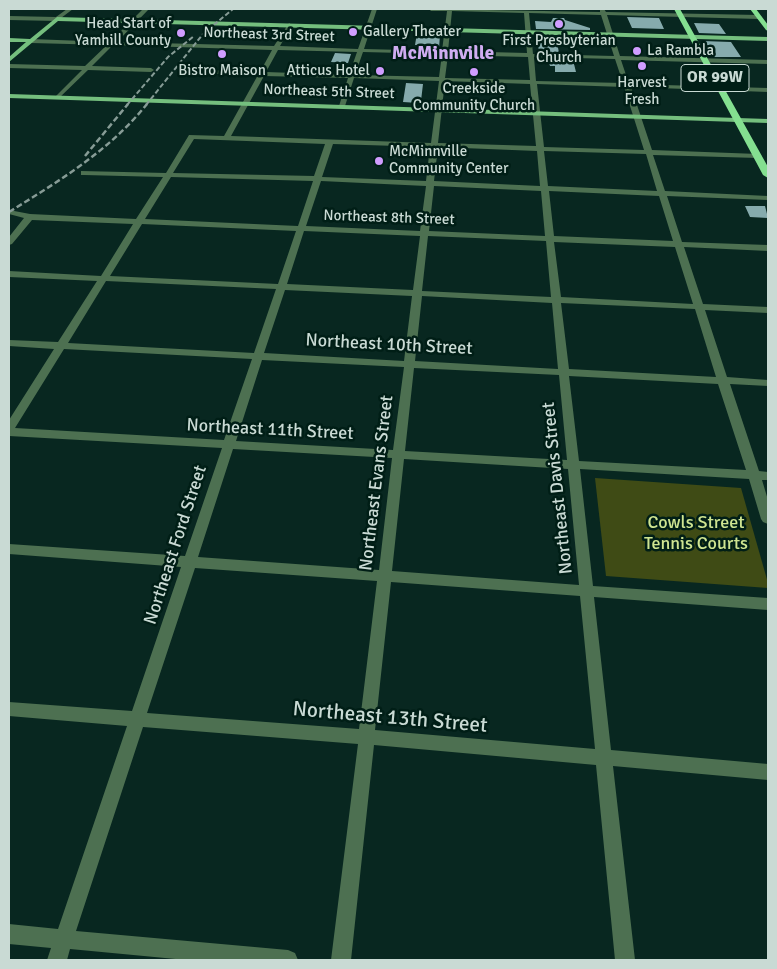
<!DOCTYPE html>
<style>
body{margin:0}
#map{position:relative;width:777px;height:969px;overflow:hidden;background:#082720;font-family:Signika,sans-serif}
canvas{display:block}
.frame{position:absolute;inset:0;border:10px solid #c9dad4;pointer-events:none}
</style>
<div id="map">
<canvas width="777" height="969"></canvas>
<div class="frame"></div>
</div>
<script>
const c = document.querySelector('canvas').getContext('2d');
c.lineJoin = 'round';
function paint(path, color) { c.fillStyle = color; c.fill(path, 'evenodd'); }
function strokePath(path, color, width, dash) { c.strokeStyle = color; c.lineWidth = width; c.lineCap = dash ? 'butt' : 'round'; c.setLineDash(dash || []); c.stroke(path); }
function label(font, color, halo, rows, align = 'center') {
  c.font = font + ' Signika,sans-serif'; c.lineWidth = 5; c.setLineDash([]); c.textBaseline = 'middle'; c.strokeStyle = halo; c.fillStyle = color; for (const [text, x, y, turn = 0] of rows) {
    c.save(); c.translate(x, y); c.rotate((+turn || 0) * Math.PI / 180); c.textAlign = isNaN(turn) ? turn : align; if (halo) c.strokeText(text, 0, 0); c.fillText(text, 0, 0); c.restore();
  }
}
const green = new Path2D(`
 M595 478 741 488 768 583V588L606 576Z`);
const building = new Path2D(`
 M627 17 659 18 664 29 632 28Z
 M553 18H564L565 20 590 28V30L536 29 535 21 551 22Z
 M694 23 719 24 726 34 699 33Z
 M417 33 440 34 439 49H423V45H415Z
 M537 36 556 37 559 53 539 52Z
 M703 41 731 42 741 57H712Z
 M335 53 351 54 348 63 331 62Z
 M548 59 573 60 576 72H555V66H550Z
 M406 83 423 84 421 101 418 103 403 102Z
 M745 206H765L768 218 750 217Z`);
const minor = new Path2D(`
 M67 9H73L57 21 9 20V16L56 17Z
 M143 9H149L117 42 274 46 289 23 292 25 280 46 358 49 372 9H377L364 49 442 51 447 11H431L429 9 600 12V9H604L606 12 759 15 762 17 759 19 607 15 620 56 768 60V64L621 60 629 84 768 88V92L631 87 652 150 758 154 762 156 758 158 653 155 665 191 768 196V200L667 196 682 242 768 245V251L684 247 703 304 768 307V313L705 310 727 377 768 380V386L730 384 759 471 768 472V480H762L768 500V524L763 522 761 519 749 479 580 469 593 586 768 598V610L594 597 611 750 768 764V780L613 766 635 960H615L596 765 374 745 351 960H331L358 744 143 727 76 931 288 950 295 953 298 960H186L70 949 67 960H47L51 948 9 944V924L58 929 127 726 9 716V702L132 711 181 567 9 554V544L185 556 222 448 9 436V420L54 349 9 346V340L58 342 97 281 9 277V271L101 276 133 224 32 220 12 244 9 245V237L24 218 9 214V210L30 214 136 219 163 177 84 175H81V171L166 173 189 135 224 136 258 75 181 73 178 71 181 69 260 72 272 50 113 45 92 66 151 68 154 70 151 72 88 70 58 99 56 98V96L82 70 9 68V64L85 66 107 45 31 43 28 41 31 39 110 42ZM452 11 524 13 527 53 448 51ZM529 13 601 15 614 56 533 54ZM278 50 357 52 349 75 266 72ZM363 52 442 54 439 77 355 75ZM448 55 528 57 530 80 445 78ZM534 57 615 59 623 83 536 81ZM264 76 348 78 339 106 342 108 345 106 354 78 439 81 431 143 231 136ZM445 81 530 84 536 146 438 143ZM537 84 624 87 644 150 544 147ZM194 139 325 144 314 176 173 173ZM333 144 430 147 426 181 322 177ZM438 147 537 151 540 186 434 181ZM544 151 646 154 657 191 548 186ZM171 177 313 181 298 226 145 219ZM321 181 426 186 420 231 306 226ZM434 186 541 191 545 236 429 231ZM549 191 659 196 673 241 554 236ZM142 224 296 231 278 284 110 276ZM304 231 420 236 413 290 287 284ZM428 236 546 241 551 297 422 291ZM554 242 675 247 693 304 561 297ZM106 281 276 289 254 353 68 343ZM285 290 412 296 404 361 264 353ZM422 296 552 303 558 369 415 361ZM561 303 695 309 716 377 569 369ZM64 349 252 359 224 440 15 428ZM262 360 404 367 393 450 236 441ZM414 368 559 375 567 460 405 451ZM569 376 718 384 746 470 579 461ZM233 449 392 458 379 570 198 557ZM404 459 568 469 579 585 392 571ZM195 568 377 581 359 729 147 713ZM391 582 580 596 595 749 375 730Z`);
const major = new Path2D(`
 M57 17 768 37V41L58 21 9 62V57L26 42H9V38L30 39Z
 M9 94 768 119V123L9 98Z`);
const highway = new Path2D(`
 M674 9H680L768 167V178L763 175Z
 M750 9H756L768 25V31L766 30Z`);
const railFar1 = new Path2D(`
 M127 105 168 57 194 36
 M146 105 203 34 233 9`);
const rail = new Path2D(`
 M85 156 128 104
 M9 212C59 181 109 151 147 104`);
const markers = [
 [559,24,5,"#d09dff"],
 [353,32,5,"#d09dff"],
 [181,33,5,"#d09dff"],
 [637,51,5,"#d09dff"],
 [222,54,5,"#d09dff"],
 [642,66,5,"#d09dff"],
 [380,71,5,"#d09dff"],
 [474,72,5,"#d09dff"],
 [379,161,5,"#d09dff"]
];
const farPoinames = [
 ["Head Start of",171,24,"right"],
 ["Yamhill County",171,41,"right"],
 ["Gallery Theater",363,32,"left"],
 ["First Presbyterian",559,41],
 ["Church",559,58],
 ["La Rambla",647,51,"left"],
 ["Bistro Maison",222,71],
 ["Atticus Hotel",370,71,"right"],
 ["Harvest",642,83],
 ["Fresh",642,100],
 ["Creekside",474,89],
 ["Community Church",474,106],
 ["McMinnville",389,152,"left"],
 ["Community Center",389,169,"left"]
];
const farStreetnames = [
 ["Northeast 3rd Street",269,35,2],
 ["Northeast 5th Street",329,92,2],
 ["Northeast 8th Street",389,218,2]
];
const shields = [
 [715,78,68]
];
const shieldNames = [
 ["OR 99W",715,78]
];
const streetNames = [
 ["Northeast 10th Street",389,345,3],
 ["Northeast 11th Street",270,430,3],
 ["Northeast Evans Street",377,483,-83],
 ["Northeast Davis Street",558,488,-96],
 ["Northeast Ford Street",176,545,-72]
];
const parkNames = [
 ["Cowls Street",696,523],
 ["Tennis Courts",696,544]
];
const farDistrictnames = [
 ["McMinnville",443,54]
];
const nearStreetnames = [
 ["Northeast 13th Street",390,718,5]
];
paint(green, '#3f4b15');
paint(building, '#86abad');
paint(minor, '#4d7051');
paint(major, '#75bf7e');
paint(highway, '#84df90');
strokePath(railFar1, '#879c96', 2, [5, 2.5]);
strokePath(rail, '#879c96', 2.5, [6, 3]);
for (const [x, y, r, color] of markers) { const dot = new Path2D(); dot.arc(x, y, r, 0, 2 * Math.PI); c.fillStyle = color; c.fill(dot); strokePath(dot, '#001e16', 2); }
label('15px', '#c9dad4', '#001e16', farPoinames);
label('15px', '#c9dad4', '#001e16', farStreetnames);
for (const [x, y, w] of shields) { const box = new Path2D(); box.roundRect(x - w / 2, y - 13.5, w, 27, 4); c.fillStyle = '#001e16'; c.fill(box); strokePath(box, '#c9dad4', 1); }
label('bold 16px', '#c9dad4', null, shieldNames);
label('18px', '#c9dad4', '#001e16', streetNames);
label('18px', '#cfe591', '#001e16', parkNames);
label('bold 19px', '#cfadf1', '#001e16', farDistrictnames);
label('21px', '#c9dad4', '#001e16', nearStreetnames);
</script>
